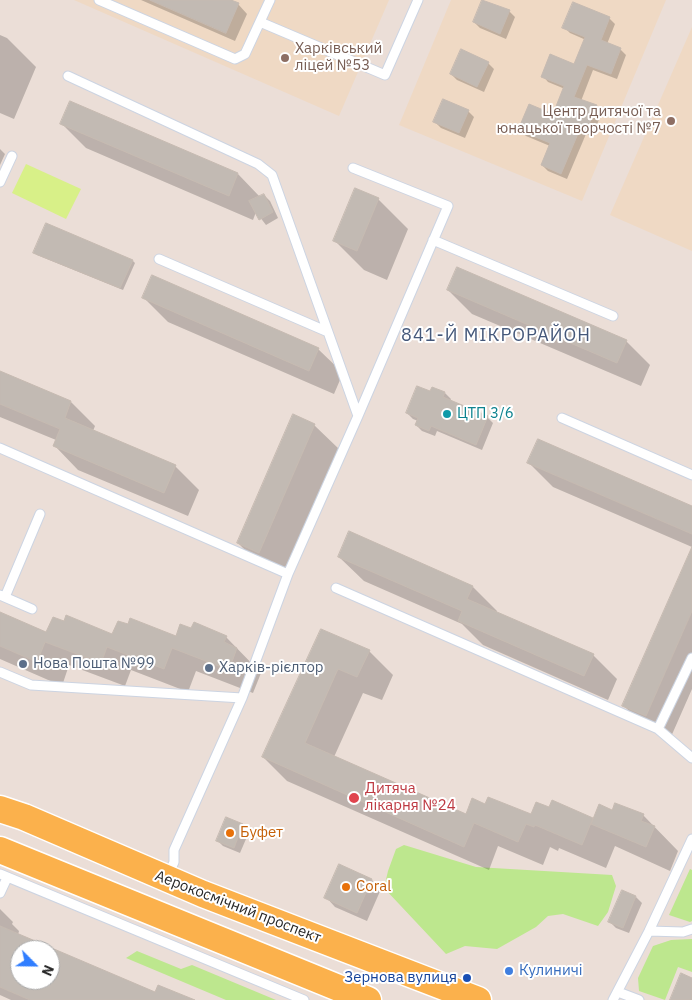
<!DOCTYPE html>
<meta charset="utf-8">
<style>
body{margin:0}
#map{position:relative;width:692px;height:1000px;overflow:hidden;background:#ebded7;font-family:"IBM Plex Sans",sans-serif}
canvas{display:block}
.north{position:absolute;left:10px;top:940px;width:50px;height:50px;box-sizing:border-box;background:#fff;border:1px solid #a9a9a9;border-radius:50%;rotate:113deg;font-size:14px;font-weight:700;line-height:20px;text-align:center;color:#272727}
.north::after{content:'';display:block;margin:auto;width:18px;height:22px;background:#307eff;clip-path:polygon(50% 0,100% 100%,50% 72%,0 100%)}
</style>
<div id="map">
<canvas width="692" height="1000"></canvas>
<div class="north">N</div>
</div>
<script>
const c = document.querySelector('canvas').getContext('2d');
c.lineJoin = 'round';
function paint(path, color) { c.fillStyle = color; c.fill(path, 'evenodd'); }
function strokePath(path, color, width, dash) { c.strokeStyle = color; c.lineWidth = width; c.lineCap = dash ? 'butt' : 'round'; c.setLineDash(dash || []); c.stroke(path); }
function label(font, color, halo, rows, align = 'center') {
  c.font = font + ' "IBM Plex Sans",sans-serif'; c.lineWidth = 4; c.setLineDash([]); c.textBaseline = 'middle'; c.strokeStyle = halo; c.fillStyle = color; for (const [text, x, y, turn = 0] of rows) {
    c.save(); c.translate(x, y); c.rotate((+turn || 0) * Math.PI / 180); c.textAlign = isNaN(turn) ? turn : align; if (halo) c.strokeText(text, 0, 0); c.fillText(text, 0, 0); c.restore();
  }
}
const education = new Path2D(`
 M74 0H389L339 116Z
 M451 0H666L582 201 399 125Z
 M692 27V251L610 215Z`);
const green = new Path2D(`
 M404 845 476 867 612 875 616 886 608 912 598 926 563 914 548 916 536 927 497 949 465 946 446 954 384 888 388 871 396 849Z
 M690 869 692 870V921L690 922 669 915Z
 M692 939V972L678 967 665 1000 639 991 638 978 653 946 671 940Z
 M137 951 181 969 192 965 276 1000H226L126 958Z`);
const pitch = new Path2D(`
 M26 164 81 189 66 219 12 193Z`);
const shadow = new Path2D(`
 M141 0H233L232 2 238 4 247 14 235 41Z
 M509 11 515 17 506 39 480 28 474 22Z
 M609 18 615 24 607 44 620 49 626 55 617 79 593 70 581 101 596 106 602 112 592 137 586 134 567 179 548 171 542 165 550 146 526 136 520 130 554 116 565 89 548 82 543 76 575 66 586 40 570 33 564 27Z
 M0 35 7 38 36 67 14 119 0 113Z
 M488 63 494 69 484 92 457 80 451 74Z
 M70 102 238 174 260 197 264 195 270 201 278 218 266 225 256 212 253 220 86 148 61 123Z
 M468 111 474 117 465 138 441 128 435 122Z
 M0 149 5 154 0 165Z
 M378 199 408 229 387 280 364 270 335 241Z
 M47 225 133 261 135 263 123 290 37 255 34 252Z
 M448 290 626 341 650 365 641 386 472 314Z
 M144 298 318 349 343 373 334 394 168 322Z
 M0 372 71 402 95 426 93 431 175 466 199 490 188 516 78 470 54 445 56 440 0 417Z
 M433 388 445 393 451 399 450 401 487 417 493 423 482 450 437 431 435 436 422 431 416 425 418 421 413 419 407 413 431 393Z
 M314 425 339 449 283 576 262 567 238 543Z
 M529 463 692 507V547L553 487Z
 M692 550V689L670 739 648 730 624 706Z
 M339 557 473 587 497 611 496 613 593 655 617 679 608 700 483 645 462 624 364 581Z
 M0 613 47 633 177 638 226 637 261 673 253 693 196 671 188 692 131 670 125 686 69 665 62 686 0 659Z
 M321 631 369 651 393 675 382 700 363 693 334 757 467 815 486 806 531 816 549 809 594 820 613 811 643 815 678 851 670 871 615 846 606 868 559 848 558 851 550 847 543 865 498 846 489 870 287 781 263 757Z
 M226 819 243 826 249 832 240 853 223 846 217 840Z
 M340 866 372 880 381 889 367 921 335 907 326 897Z
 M636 897 642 903 629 933 616 928 610 922Z
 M0 909 13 922 12 924 19 931 18 935 156 994 193 1000H11L0 995ZM20 950H50V980H20Z`);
const building = new Path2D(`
 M150 0H231L239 3 226 33Z
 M482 0 510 10 500 34 473 22Z
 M573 2 610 17 601 40 621 48 611 74 587 65 574 97 597 105 586 132 580 129 561 174 541 165 550 143 518 130 529 104 553 114 564 86 541 77 550 54 574 64 585 37 562 28Z
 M461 49 489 62 477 87 450 74Z
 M443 99 469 110 459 133 433 122Z
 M70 101 238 173 229 196 60 124Z
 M355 188 379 198 357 251 333 241Z
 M264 194 273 212 259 220 249 201Z
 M46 223 133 260 120 288 33 253Z
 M457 267 627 340 617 363 447 290Z
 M152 275 319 348 309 371 142 298Z
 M0 371 71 401 65 418 176 465 164 493 53 446 60 429 0 404Z
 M417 386 430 391 432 387 445 392 443 397 488 416 476 445 431 426 429 431 415 425 418 418 406 413Z
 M293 414 315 424 259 553 237 543Z
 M538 439 692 506V534L527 463Z
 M349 531 473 586 467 599 594 654 584 676 458 621 462 611 338 557Z
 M692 547V611L646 716 622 706Z
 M0 612 46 632 53 617 64 621 66 615 112 634 118 621 128 624 130 618 176 636 180 624 191 628 194 622 227 636 224 642 237 648 229 670 172 648 164 669 107 647 101 663 45 642 37 662 0 646Z
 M321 629 370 650 357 677 338 669 305 743 466 814 472 798 485 804 488 797 531 814 536 802 549 807 552 800 593 818 582 845 535 825 534 827 526 824 518 842 474 823 464 847 262 757Z
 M615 803 644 814 641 821 655 826 646 847 591 824 599 804 612 810Z
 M226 817 243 824 234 848 216 841Z
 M339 864 372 879 357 913 324 898Z
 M622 890 636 896 623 928 608 922Z
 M0 926 155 992 158 985 195 1000H30L0 987ZM20 950H50V980H20Z
 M681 973 692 978V1000H670Z`);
const service = new Path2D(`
 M99 0 235 59 245 54 270 0
 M260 22 385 75 418 0
 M68 76 258 164 272 175 358 416
 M0 182 12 156
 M433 240 613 316
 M159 259 328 332
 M562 418 692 475
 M0 448 288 574
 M336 588 658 729 692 758
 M0 595 32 609
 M5 597 40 514
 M0 672 31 685 242 698
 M658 729 692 658
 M0 874 304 1000
 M168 876 174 862V850L242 698 288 574 358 416 448 206 353 168
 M0 893 7 878
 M649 931 683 932 692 929
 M618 992 639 1000
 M613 1000 649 931 692 839`);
const primary = new Path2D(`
 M0 809 24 817 203 894 478 1000
 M0 850 368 1000`);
const markers = [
 [285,58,5,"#8d6e63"],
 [671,121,5,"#8d6e63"],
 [447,414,5,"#0f9aa8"],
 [23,664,5,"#5c6f8a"],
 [209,668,5,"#5c6f8a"],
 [354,798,6,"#e0444e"],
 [230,833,5,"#e8710a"],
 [346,887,5,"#e8710a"],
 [509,971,5,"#3f7fe0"],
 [467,978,5,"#1a4fb4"]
];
const educationNames = [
 ["Харківський",295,49],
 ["ліцей №53",295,66],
 ["Центр дитячої та",661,112,"right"],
 ["юнацької творчості №7",661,129,"right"]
];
const cultureNames = [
 ["ЦТП 3/6",457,414]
];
const serviceNames = [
 ["Нова Пошта №99",33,664],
 ["Харків-рієлтор",219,668]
];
const healthNames = [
 ["Дитяча",365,789],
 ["лікарня №24",365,806]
];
const foodNames = [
 ["Буфет",240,833],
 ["Coral",356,887]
];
const streetNames = [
 ["Аерокосмічний проспект",238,907,21]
];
const shopNames = [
 ["Кулиничі",519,971]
];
const transitNames = [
 ["Зернова вулиця",457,978]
];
const quarterNames = [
 ["841-Й МІКРОРАЙОН",496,336]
];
paint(education, '#efd9c4');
paint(green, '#bde78e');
paint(pitch, '#d8f088');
paint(shadow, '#0003');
paint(building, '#c2bab3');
strokePath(building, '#c6bab1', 1);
strokePath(service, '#ccd4e2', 11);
strokePath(primary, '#fff', 29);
strokePath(service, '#fff', 9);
strokePath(primary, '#fbb14c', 26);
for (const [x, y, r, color] of markers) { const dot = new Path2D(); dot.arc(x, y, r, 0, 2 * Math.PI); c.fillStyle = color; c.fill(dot); strokePath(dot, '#fff', 2); }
label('15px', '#785e54', '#fff', educationNames, 'left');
label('15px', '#0d838f', '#fff', cultureNames, 'left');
label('15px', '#4e5e75', '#fff', serviceNames, 'left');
label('15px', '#be3a42', '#fff', healthNames, 'left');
label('15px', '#c56008', '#fff', foodNames, 'left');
label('15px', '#272727', '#fff', streetNames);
label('15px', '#366cbe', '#fff', shopNames, 'left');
label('15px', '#164399', '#fff', transitNames, 'right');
c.letterSpacing = '1px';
label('18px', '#45587a', '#fff', quarterNames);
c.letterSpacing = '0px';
</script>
